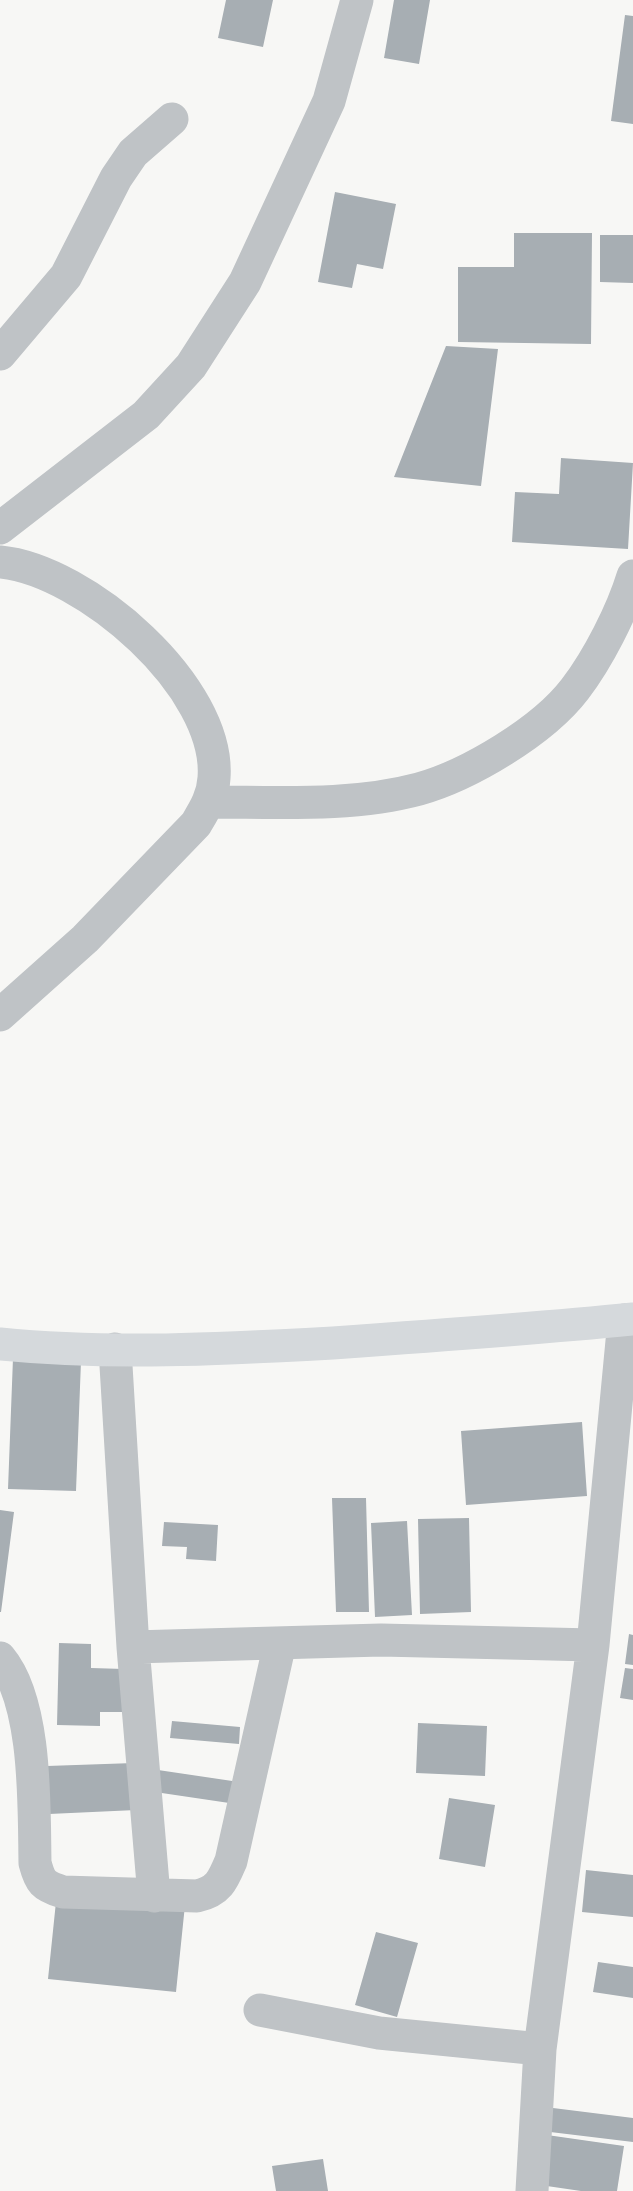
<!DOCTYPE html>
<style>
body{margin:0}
canvas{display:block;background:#f7f7f5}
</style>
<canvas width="633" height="2191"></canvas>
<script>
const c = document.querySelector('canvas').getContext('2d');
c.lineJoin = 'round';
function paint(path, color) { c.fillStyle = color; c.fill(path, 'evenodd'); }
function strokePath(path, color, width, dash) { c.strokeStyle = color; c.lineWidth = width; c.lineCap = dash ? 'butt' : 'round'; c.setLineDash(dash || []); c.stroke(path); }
const building = new Path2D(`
 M226 0H273L263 47 218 38Z
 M394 0H430L419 64 384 58Z
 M625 15 633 16V124L611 121Z
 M335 192 396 204 383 269 357 264 352 288 318 282Z
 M514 233H592L591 344 458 342V267H514Z
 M600 235H633V283L600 282Z
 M446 346 498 349 481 486 394 477Z
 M561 458 633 463 628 549 512 542 515 492 559 494Z
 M13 1358 81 1361 76 1491 8 1489Z
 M582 1422 587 1496 466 1505 461 1431Z
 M332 1498H366L369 1612H336Z
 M0 1510 14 1512 1 1612H0Z
 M469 1518 471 1612 420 1614 418 1519Z
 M407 1521 412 1615 375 1617 371 1523Z
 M164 1522 218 1525 216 1561 186 1559 187 1547 162 1546Z
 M629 1634 633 1635V1665L625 1664Z
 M59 1643 91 1644V1668L124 1669 123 1712H100V1726L57 1725Z
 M625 1668 633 1669V1700L620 1698Z
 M172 1721 240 1727 239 1744 170 1738Z
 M418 1723 487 1726 485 1776 416 1773Z
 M134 1763 136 1810 49 1814 47 1766Z
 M158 1770 239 1782 236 1804 155 1792Z
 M449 1798 495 1805 485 1867 439 1859Z
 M586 1870 633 1875V1917L582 1912Z
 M57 1892 185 1905 176 1992 48 1979Z
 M376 1932 418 1943 397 2017 355 2005Z
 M598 1962 633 1967V1998L593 1992Z
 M545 2107 633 2118V2142L542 2131Z
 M547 2135 624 2146 617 2191H581L540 2185Z
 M323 2159 328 2191H276L272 2166Z`);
const minor = new Path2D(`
 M0 354 66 276 116 178 133 153 172 119
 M0 528 146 415 191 366 245 282 329 101 357 0
 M0 562C85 570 221 687 214 778 213 796 205 809 196 824L85 939 0 1015
 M209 802C278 802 352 807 419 789 469 775 543 731 575 689 598 659 622 612 633 576
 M115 1349 133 1647 154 1896
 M133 1647 381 1640 593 1645
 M0 1658C37 1702 34 1806 35 1863 40 1882 43 1886 63 1892L197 1896C219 1891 223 1880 231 1861L280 1643
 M260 2010 379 2033 540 2049
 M532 2191 540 2049 593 1645 624 1320`);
const major = new Path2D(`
 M0 1344C111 1355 222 1349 333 1343 433 1336 533 1329 633 1319`);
paint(building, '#a7aeb3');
strokePath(minor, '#bfc3c6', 33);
strokePath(major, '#d5d9dc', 33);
</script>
